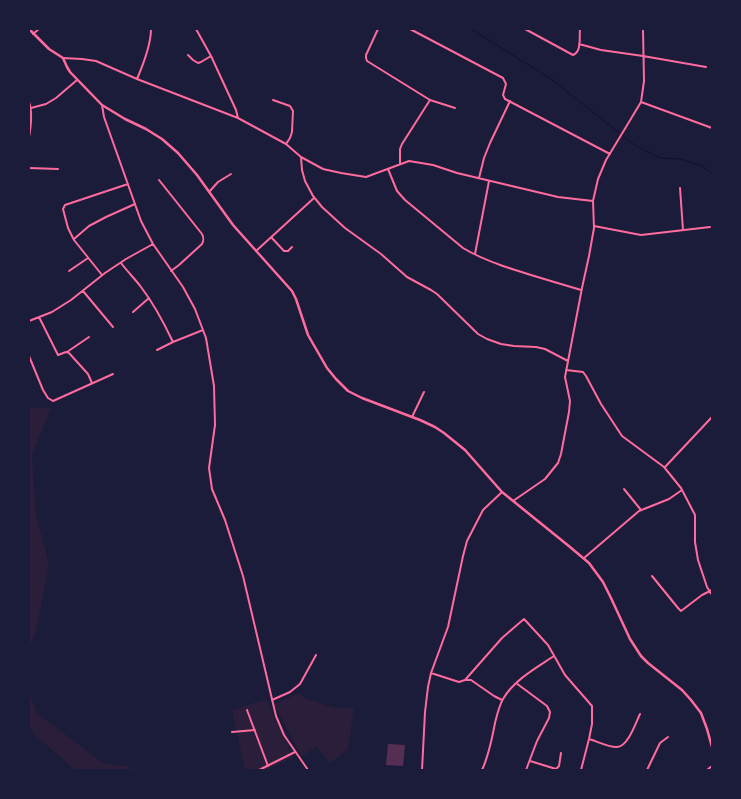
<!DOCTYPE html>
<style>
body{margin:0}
#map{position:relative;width:741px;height:799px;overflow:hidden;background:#1b1b3a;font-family:"Source Sans 3",sans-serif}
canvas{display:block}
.frame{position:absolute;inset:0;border:30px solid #1b1b3a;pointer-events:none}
</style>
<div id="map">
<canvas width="741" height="799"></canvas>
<div class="frame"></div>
</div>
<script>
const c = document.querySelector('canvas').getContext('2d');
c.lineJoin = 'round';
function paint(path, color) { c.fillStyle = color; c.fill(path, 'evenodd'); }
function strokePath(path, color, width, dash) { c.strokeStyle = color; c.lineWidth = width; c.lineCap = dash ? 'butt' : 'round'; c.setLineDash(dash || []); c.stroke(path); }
const green = new Path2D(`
 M29 408H51L32 455 36 515 49 564 36 631 29 647Z
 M29 693 37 713 103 763 131 767 134 770H75L34 734 29 727Z
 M299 693 304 698 335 708H354L348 749 330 763 316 746 302 757 274 704Z
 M266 699 293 758 266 770H245L232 710Z`);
const stream = new Path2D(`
 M471 29 551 79 636 146 660 158 680 159 702 166 712 174`);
const building = new Path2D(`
 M388 744 405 745 403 766 386 765Z`);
const minor = new Path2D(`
 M196 29 211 56 236 110 238 118
 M378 29 366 55V58L367 61 430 100 455 108
 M410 29 503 78 506 84 503 95 505 99 610 154
 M525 29 573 55C582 51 579 38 580 29
 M33 34 39 29
 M579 44 601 50 643 56 706 67
 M188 55 193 60 198 63 201 62 211 56
 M63 58 82 59 96 61 137 79 238 118 286 144 301 157 323 169 341 173 366 177 409 161 433 165 457 173 558 197 593 201
 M137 79C143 65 151 44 151 29
 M273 100 290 106 293 111 292 132 290 138 286 144
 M29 102C33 113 31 126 29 137
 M641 102 712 128
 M102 105 104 117 141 221 153 244 183 287 195 309 206 338 214 386 215 425 209 468 212 489 225 520 243 576 276 716 284 735 308 770
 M31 108 46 104 56 98 77 80
 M301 157 302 170 305 181 313 196 322 207 345 228 381 254 407 277 431 290 437 294 478 334 487 339 501 344 514 346 536 347 545 349 568 361
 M400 164V149L402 144 430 100
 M29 168 58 169
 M388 169 397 191 405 200 463 248C476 256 489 261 503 266 529 275 555 282 581 290
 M479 178 484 158 490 143 510 101
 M159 180 202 234C204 238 204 240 202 244L179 265 171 271
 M680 188 683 230
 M209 192 218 182 231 174
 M594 226 641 235 710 227
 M271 237 284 251H288L292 247
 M74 239 89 226 106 217 135 204
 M256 251 314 198
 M475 254 489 181
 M121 263C127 271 135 279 141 287 154 304 164 323 173 342
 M69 271 88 258
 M102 275 74 240 68 228 63 209 65 205 128 184
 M83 291 113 327
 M133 312 149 298
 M39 317 58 355 66 352 69 353 88 374 92 383
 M29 321 52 312 71 300 105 273 126 259 153 244
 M157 350 173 342 203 330
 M67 352 89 337
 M29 356 43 390 48 398 53 401 113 374
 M566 370 583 372 586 376 601 404 622 436 664 467 681 488 695 515V542L698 560 707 587 712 595
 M412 417 424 392
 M665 467 712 417
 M624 489 641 510
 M513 501 545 479 558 463 561 454 569 412 570 401 565 377 582 288 589 256 594 228 593 201 598 179 606 160 626 127 641 102 644 81 643 29
 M584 558 639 511 669 499 682 490
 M652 576 678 608 681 611 702 595 712 590
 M431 673 459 682 465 680H471L494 696 502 700
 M465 680 502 638 524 619 548 645 565 675 592 706V724L589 739 581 770
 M516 683 547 706 550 712 549 718 537 741 526 770
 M272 700 290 692 300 684 316 655
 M247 710 268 766
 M232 732 255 730
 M589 739C596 741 611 748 617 747 628 747 636 722 640 714
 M530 761 556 769 559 766 561 753
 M259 770 295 752
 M422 770 425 712 428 687 431 673 448 627 463 556 467 541 483 510 502 492
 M482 770C489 755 492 739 495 723 497 715 499 706 503 699 514 680 536 668 554 656
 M647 770 660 743 668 737
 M707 770 712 766`);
const tertiary = new Path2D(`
 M29 29 49 49 63 58 67 67 70 72 102 105 125 119 146 129 162 139 178 153 197 175 233 225 292 291 296 299 308 335 327 368 336 379 348 391 362 398 420 420 435 427 444 433 465 450 502 492 570 547 589 563 603 582 611 598 630 639 641 656 648 663 682 690 691 700 701 713 707 729 712 747`);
paint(green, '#2a1e3b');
strokePath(stream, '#12122b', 1);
paint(building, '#542f53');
strokePath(minor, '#ff6b9d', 2);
strokePath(tertiary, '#ff6b9d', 2.5);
</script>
